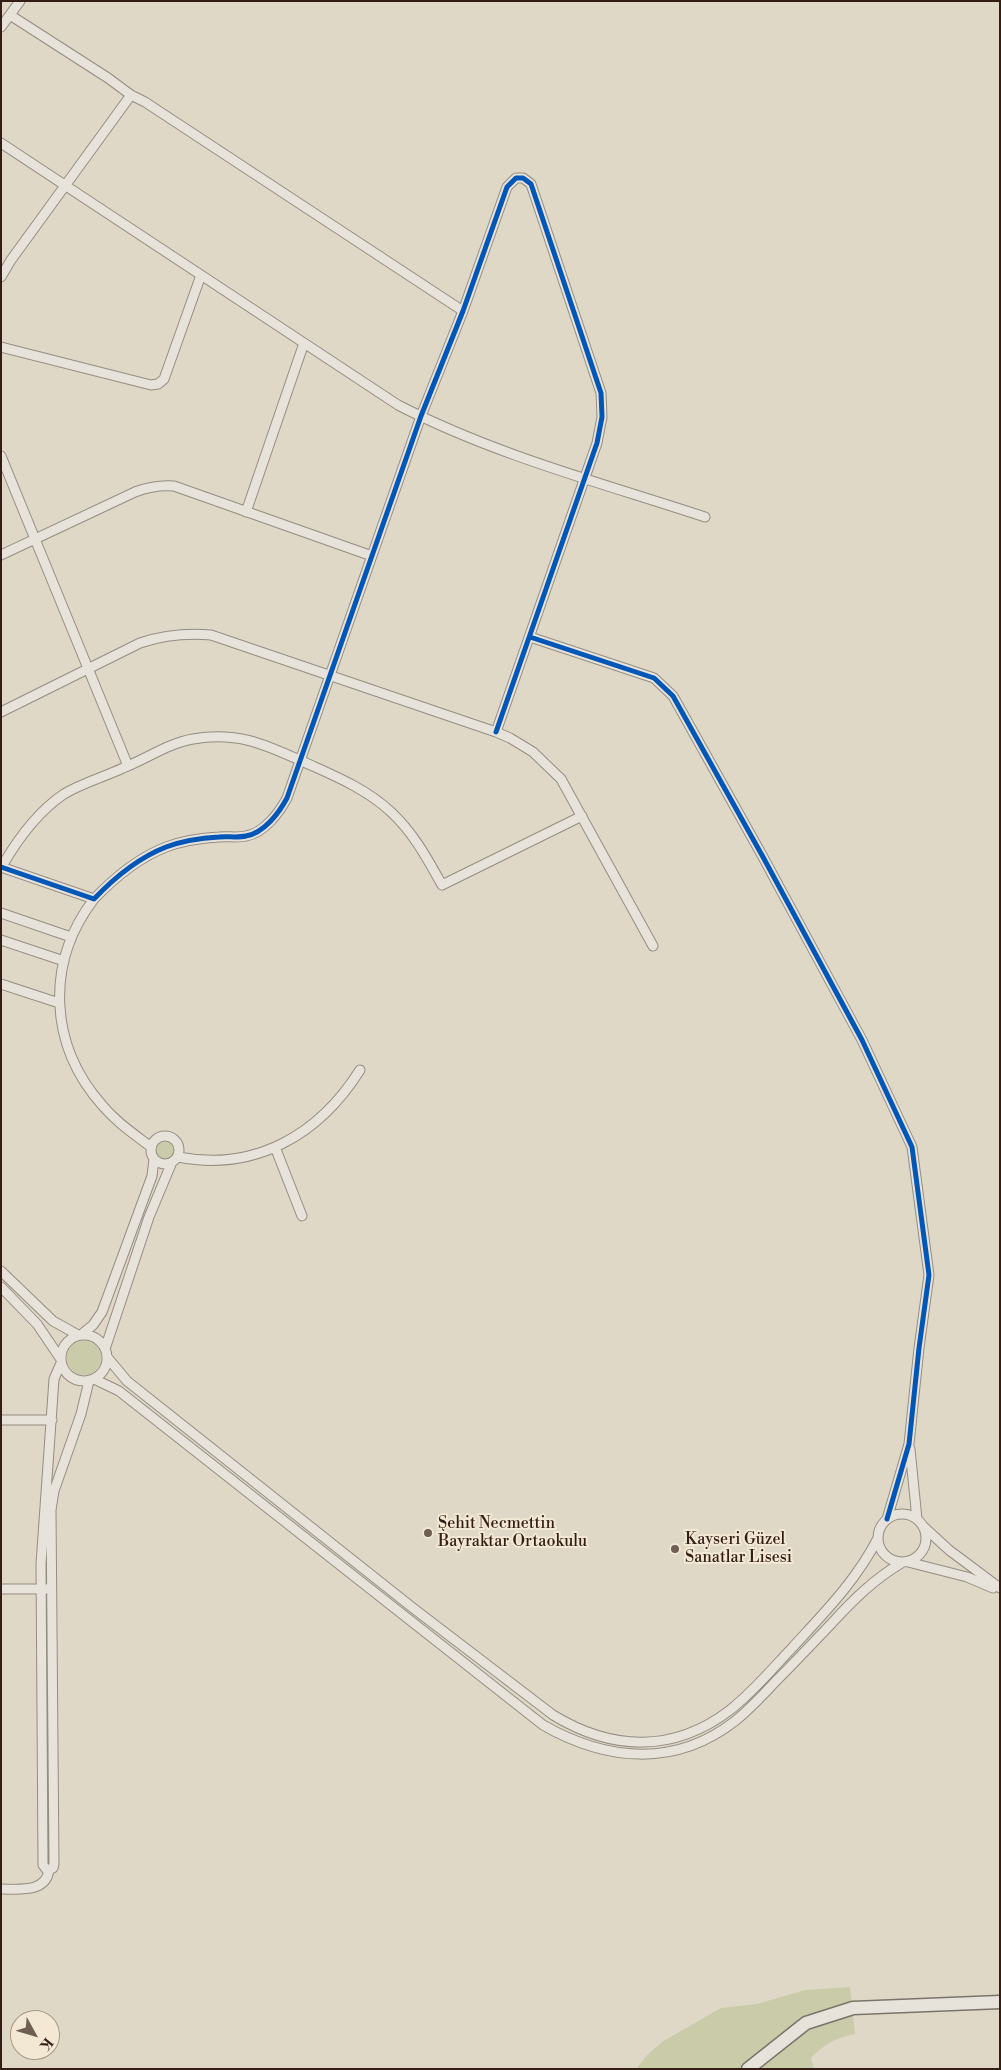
<!DOCTYPE html>
<meta charset="utf-8">
<style>
body{margin:0}
#map{position:relative;width:1001px;height:2070px;overflow:hidden;background:#e0d8c6;font-family:"Libre Bodoni",serif}
canvas{display:block}
.frame{position:absolute;inset:0;border:2px solid #331d15;pointer-events:none}
.north{position:absolute;left:10px;top:2010px;width:50px;height:50px;box-sizing:border-box;background:#f2e8d3;border:1px solid #a69787;border-radius:50%;rotate:129deg;font-size:14px;font-weight:700;line-height:20px;text-align:center;color:#331d15}
.north::after{content:'';display:block;margin:auto;width:18px;height:22px;background:#705e53;clip-path:polygon(50% 0,100% 100%,50% 72%,0 100%)}
</style>
<div id="map">
<canvas width="1001" height="2070"></canvas>
<div class="frame"></div>
<div class="north">K</div>
</div>
<script>
const c = document.querySelector('canvas').getContext('2d');
c.lineJoin = 'round';
function paint(path, color) { c.fillStyle = color; c.fill(path, 'evenodd'); }
function strokePath(path, color, width, dash) { c.strokeStyle = color; c.lineWidth = width; c.lineCap = dash ? 'butt' : 'round'; c.setLineDash(dash || []); c.stroke(path); }
function label(font, color, halo, rows, align = 'center') {
  c.font = font + ' "Libre Bodoni",serif'; c.lineWidth = 4; c.setLineDash([]); c.textBaseline = 'middle'; c.strokeStyle = halo; c.fillStyle = color; for (const [text, x, y, turn = 0] of rows) {
    c.save(); c.translate(x, y); c.rotate((+turn || 0) * Math.PI / 180); c.textAlign = isNaN(turn) ? turn : align; if (halo) c.strokeText(text, 0, 0); c.fillText(text, 0, 0); c.restore();
  }
}
const green = new Path2D(`
 M155 1150a10 10 0 1 1 20 0a10 10 0 1 1-20 0Z
 M67 1358a17 17 0 1 1 34 0a17 17 0 1 1-34 0Z
 M850 1987 855 2034C837 2037 823 2045 811 2058L814 2069H636L647 2055 662 2042 721 2008 757 2004 805 1990Z`);
const street = new Path2D(`
 M10 15 108 78 131 95 145 102 463 311
 M1 27 20 1
 M1 143 398 405C495 455 602 483 705 517
 M1 277 11 260 131 95
 M1 347 151 385 158 384 164 379 201 275
 M1 456 128 766
 M246 512 304 343
 M1 555 135 492C148 487 160 485 174 486L372 556
 M530 637 654 678 673 696 763 857 862 1040 912 1147 929 1275 919 1348 909 1444 887 1519
 M1 712 140 643C164 635 186 633 211 635L496 732 510 738 533 752 561 779 653 946
 M1 867 94 899C114 878 138 858 166 847 182 841 201 838 219 837 227 836 237 838 246 836 264 833 279 813 287 798L421 416 463 311 507 187 516 178H523L531 184 601 393 602 417 597 443 496 732
 M1 868C17 840 37 812 64 794 82 783 104 777 123 768 146 759 169 743 193 739 242 730 272 748 315 767 342 779 368 791 390 811 413 832 427 858 442 885L582 816
 M94 899C45 963 49 1045 102 1105 116 1122 134 1134 151 1147
 M1 913 71 937
 M1 940 64 961
 M1 984 59 1003
 M151 1150a14 14 0 1 1 28 0a14 14 0 1 1-28 0Z
 M275 1147 302 1216
 M178 1157C255 1172 319 1135 360 1070
 M1 1271 53 1321 78 1335
 M1 1287 37 1324 60 1358
 M82 1334 93 1325 102 1312 152 1176 154 1159
 M61 1358a23 23 0 1 1 46 0a23 23 0 1 1-46 0Z
 M105 1349 149 1217 172 1162
 M107 1357 127 1381 413 1608 553 1715C612 1751 674 1753 730 1710 753 1692 772 1669 792 1648 824 1613 856 1581 878 1538
 M61 1363 54 1379 41 1564 43 1865 47 1870 53 1868 54 1864 51 1510 54 1491 81 1414 89 1381
 M94 1379 119 1391 543 1725C606 1761 675 1768 735 1721 750 1709 763 1695 776 1681 795 1662 813 1643 831 1624 853 1600 874 1579 903 1562
 M1 1420H52
 M910 1449 917 1519
 M878 1538a24 24 0 1 1 48 0a24 24 0 1 1-48 0Z
 M924 1527 949 1550 1000 1588
 M908 1562 967 1577 993 1588
 M1 1589H47
 M1 1889C19 1889 46 1893 49 1870`);
const secondary = new Path2D(`
 M748 2069 806 2023 853 2008 1000 2002`);
const cycleway = new Path2D(`
 M530 637 654 678 673 696 763 857 862 1040 912 1147 929 1275 919 1348 909 1444 887 1519
 M1 867 94 899C114 878 138 858 166 847 182 841 201 838 219 837 227 836 237 838 246 836 264 833 279 813 287 798L421 416 463 311 507 187 516 178H523L531 184 601 393 602 417 597 443 496 732`);
const markers = [
 [428,1533,5,"#705e53"],
 [675,1549,5,"#705e53"]
];
const poiNames = [
 ["Şehit Necmettin",438,1524],
 ["Bayraktar Ortaokulu",438,1542],
 ["Kayseri Güzel",685,1540],
 ["Sanatlar Lisesi",685,1558]
];
paint(green, '#cacba8');
strokePath(street, '#948d82', 11);
strokePath(secondary, '#7b746a', 15);
strokePath(street, '#e7e2da', 9);
strokePath(secondary, '#e7e2da', 12);
strokePath(cycleway, '#0057b8', 5);
for (const [x, y, r, color] of markers) { const dot = new Path2D(); dot.arc(x, y, r, 0, 2 * Math.PI); c.fillStyle = color; c.fill(dot); strokePath(dot, '#f2e8d3', 2); }
label('16px', '#331d15', '#f2e8d3', poiNames, 'left');
</script>
